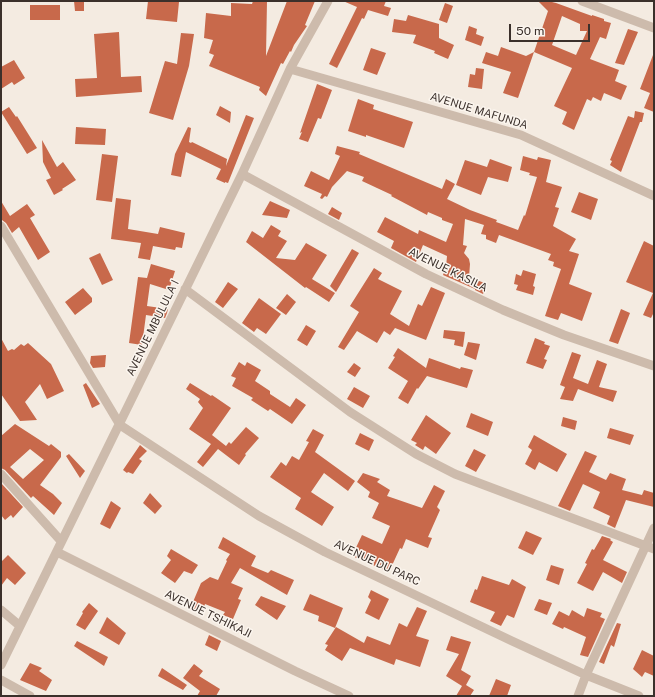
<!DOCTYPE html>
<style>
body{margin:0}
#map{position:relative;width:655px;height:697px;overflow:hidden;background:#f4ebe1;font-family:"Public Sans",sans-serif}
canvas{display:block}
.frame{position:absolute;inset:0;border:2px solid #3b302b;pointer-events:none}
.scale{position:absolute;left:509px;top:24px;width:81px;height:18px;box-sizing:border-box;border:2px solid #3b302b;border-top:0;padding-left:5px;font-size:12px;line-height:14px;white-space:nowrap;color:#3b302b;-webkit-text-stroke:3px #fbf5ee;paint-order:stroke}
</style>
<div id="map">
<canvas width="655" height="697"></canvas>
<div class="frame"></div>
<div class="scale">50 m</div>
</div>
<script>
const c = document.querySelector('canvas').getContext('2d');
c.lineJoin = 'round';
function paint(path, color) { c.fillStyle = color; c.fill(path, 'evenodd'); }
function strokePath(path, color, width, dash) { c.strokeStyle = color; c.lineWidth = width; c.lineCap = dash ? 'butt' : 'round'; c.setLineDash(dash || []); c.stroke(path); }
function label(font, color, halo, rows, align = 'center') {
  c.font = font + ' "Public Sans",sans-serif'; c.lineWidth = 3; c.setLineDash([]); c.textBaseline = 'middle'; c.strokeStyle = halo; c.fillStyle = color; for (const [text, x, y, turn = 0] of rows) {
    c.save(); c.translate(x, y); c.rotate((+turn || 0) * Math.PI / 180); c.textAlign = isNaN(turn) ? turn : align; if (halo) c.strokeText(text, 0, 0); c.fillText(text, 0, 0); c.restore();
  }
}
const building = new Path2D(`
 M74 1H84V11H75Z
 M148 1 179 2 177 22 146 19Z
 M253 1H267L266 56 287 1H315L305 25 307 26 294 45 291 52 290 51 283 64 281 63 266 96 259 90 260 87 209 66 214 55 209 53 213 40 204 38 206 13 231 16V3L252 4Z
 M343 1H386L384 6 391 8 388 16 368 10 364 19 362 18 337 68 329 64 357 7Z
 M538 1H548L556 3 592 16V15L604 19V21L611 23 606 39 600 37 590 59 619 70 615 81 627 86 621 100 604 93 601 101 593 97 591 101 587 99 574 130 562 124 567 112 554 106 572 68 534 52 548 11ZM562 16 580 24V31H587L576 55 552 45Z
 M445 3 453 6 447 23 439 20Z
 M30 5H60V20H30Z
 M408 15 439 24V38L454 45 448 59 434 53 435 51 413 43 416 35 392 32 394 19 406 21Z
 M469 26 477 29 476 34 484 37 481 46 465 40Z
 M628 29 638 32 624 65 615 63Z
 M119 32 121 77 141 76 142 92 76 97 75 79 97 78 94 34Z
 M181 33 194 34 189 66 173 120 149 113 165 61 177 64Z
 M501 47 526 56 534 52 518 98 503 93 511 72 482 63 486 52 498 56Z
 M371 48 386 53 377 75 363 70Z
 M653 55H654V112L644 108 650 93 640 89Z
 M14 60 25 78 14 85 12 82 1 89V67Z
 M476 68 484 69 482 89 468 87 470 74 475 75Z
 M317 84 332 90 321 119 318 118 308 142 299 139 302 132 300 133Z
 M358 99 374 105 373 109 413 122 404 148 366 135V137L348 131Z
 M220 106 231 112 230 123 216 115Z
 M9 107 16 117 17 116 37 148 27 154 1 112Z
 M635 111 644 113 642 122H640L621 172 610 165 612 161 610 160 628 116 634 118Z
 M246 115 254 118 228 183 225 182V183L216 179 221 169 186 152 181 177 171 175 175 154 188 127 191 128 189 142 191 143 192 142 227 159 226 166Z
 M76 127 106 129 105 145 75 144Z
 M42 140 57 167 63 162 76 180 62 189 63 190 54 195 46 180 51 178 43 162Z
 M337 146 360 152 359 154 442 189 446 179 455 184 447 199 470 210 497 220 496 222 499 223 518 230 524 215 525 216 537 177 529 175 530 173 520 170 523 156 537 160 538 157 551 160 546 182 562 187 555 207 559 208 553 226 576 239 569 251 579 254 569 284 592 293 582 321 561 313 558 320 545 316 561 269 553 266 554 262 548 260 551 254 499 235 496 243 486 239V235L481 234 484 225 465 219 463 245 467 246 464 253 469 259 470 264 469 277 487 284 483 294 475 290V289L443 275 446 267 447 256 423 245 416 262 391 248 394 241 377 232 385 217 418 234 419 230 446 242 453 224 442 220V218L428 212 427 215 391 196 392 195 362 181 364 177 347 171 332 187 327 197 325 196 322 199 320 198 322 194 304 186 311 171 329 180 340 156 335 154Z
 M102 154 118 156 112 202 96 200Z
 M490 159 512 167 508 182 488 177 481 195 456 185 465 160 487 167Z
 M579 192 598 199 591 220 571 212Z
 M116 198 131 200 128 229 158 234 160 227 185 233 182 248 176 247 175 250 153 246 150 260 138 258 141 243 111 239Z
 M1 201 10 216 27 204 35 215 30 218 50 252 38 260 19 227 12 233 6 223 2 220Z
 M270 201 290 210 287 218 262 215Z
 M332 207 342 213 339 220 328 214Z
 M271 225 281 231 278 236 287 241 276 258 295 260 306 243 327 255 312 279 335 293 329 302 306 287 305 288 246 242 252 231 263 238Z
 M644 241 654 246V312L651 318 643 315 653 293 626 282Z
 M352 249 359 253 336 292 330 286Z
 M100 253 113 280 102 285 89 258Z
 M151 264 175 271 169 290 150 284 147 306 168 309 167 313 165 318 146 315 142 345 129 343 138 277 147 278Z
 M374 268 382 273 378 279 402 291 390 314 409 326 418 304 422 306 431 287 445 293 426 340 395 328 390 335 384 331 377 343 357 331 344 350 338 347 359 312 350 306Z
 M523 270 536 274 533 286 535 287 533 295 516 290 518 285 514 284 516 274 521 276Z
 M228 282 238 289 223 308 215 302Z
 M83 288 92 298V302L75 315 65 302Z
 M287 294 296 302 286 315 276 308Z
 M259 298 281 314 266 334 257 328 254 332 242 323Z
 M621 309 630 313 618 344 609 341Z
 M306 325 316 331 307 346 297 340Z
 M444 330 465 332 463 347 454 345 455 340 443 338Z
 M1 338 8 351 12 349 14 350 21 344 24 346 28 343 51 364 64 391 47 399 40 384 25 402 37 420 20 421 1 394Z
 M535 338 545 342 544 344 550 346 544 359 547 360 543 369 526 363Z
 M468 342 480 344 476 360 464 355Z
 M398 348 426 368 429 358 460 369 461 367 473 370 467 388 427 376 418 389 417 388 408 404 398 398 408 381 388 368 395 357 393 356Z
 M572 352 581 355 573 378 588 384 597 360 607 364 599 387 617 391 613 402 578 389 573 401 560 399 565 387 560 385Z
 M106 355 105 367 93 368 90 363 91 356Z
 M239 362 245 366 247 362 261 370 255 381 270 391V394L290 407 296 398 306 405 292 424 270 409 268 411 251 400 253 398 232 386 236 378 231 376Z
 M354 363 361 368 355 377 347 372Z
 M86 383 100 404 92 408 83 385Z
 M190 383 211 396 212 395 231 408 212 435 226 446 229 442 231 444 246 427 259 438 245 454 246 455 239 465 218 449 203 467 197 462 211 444 189 429 203 408 198 402 200 399 186 389Z
 M354 387 370 396 363 408 347 399Z
 M471 413 493 422 488 436 466 427Z
 M426 415 451 433 436 454 425 446 423 450 415 445 417 443 411 440Z
 M563 417 577 421 575 430 561 426Z
 M15 424 49 446 51 444 61 452V457L40 485 53 494 62 503 54 515 33 496 31 498 5 470 1 468V436ZM30 449 44 460 23 479 10 467Z
 M610 428 634 435 630 445 607 438Z
 M313 429 324 435 315 452 355 481 348 491 324 473 311 492 334 507 322 526 295 509 301 498 270 477 281 462 286 466 292 456 299 460 309 442 306 441Z
 M360 433 374 440 369 451 355 444Z
 M534 435 567 454 557 472 539 462 535 470 525 464 532 450 528 447Z
 M140 445 147 451 139 459 142 461 133 474 128 472 127 473 123 470Z
 M474 449 486 455 476 472 465 466Z
 M585 451 597 456 589 472 606 480 610 473 626 479 622 490 642 495 644 490 654 493V507L626 500 615 528 607 524 610 516 593 508 600 492 583 484 570 511 558 506Z
 M69 454 85 471 80 478 66 456Z
 M363 473 380 479 377 482 390 490 387 496 422 508 434 485 445 491 437 507 440 510 428 537 432 538 428 548 406 539 402 549 400 548 389 572 352 556 362 535 382 544 390 526 372 518 379 503 368 497 370 492 357 482Z
 M1 483 23 507 13 518 11 515 5 520 1 515Z
 M150 493 162 506 155 514 143 503Z
 M111 501 121 508 110 529 100 524Z
 M526 531 542 538 533 555 518 548Z
 M602 536 611 539 610 540 613 542 603 560 627 572 622 583 603 572 593 591 577 583 587 564 585 563 592 549 594 550Z
 M223 537 256 556 251 566 268 573 271 570 294 580 287 595 240 568 231 583 243 588 238 599 241 600 233 619 223 615 225 612 205 604 202 614 190 609 201 583 210 577 218 580 227 561 226 560 230 554 218 548Z
 M171 549 198 565 192 574 184 571 175 583 161 573 171 560 167 556Z
 M8 555 26 573 15 585 7 578 1 586V562Z
 M551 565 564 569 559 585 546 580Z
 M482 576 509 585 512 579 526 587 514 618 507 615 501 626 490 621 495 612 470 602 475 589 477 590Z
 M371 590 389 599 379 620 365 613 371 600 368 597Z
 M310 594 343 608 335 628 318 621 319 616 303 610Z
 M261 596 286 606 277 620 255 605Z
 M539 599 552 603 547 615 534 610Z
 M89 603 98 611 85 630 76 625 83 613 82 612Z
 M417 607 427 611 416 636 429 640 420 667 396 659 394 665 350 648 342 661 325 650 328 645 325 644 336 627 364 643 367 636 390 645 399 623 407 627Z
 M587 608 602 613 600 617 605 619 588 657 580 655 586 637 564 627 563 629 552 624 559 611 569 616 572 610 584 617Z
 M107 617 126 633 119 645 99 633Z
 M617 623 621 624 614 647 611 645 604 664 599 662Z
 M209 635 221 641 217 651 205 645Z
 M451 636 471 642 461 670 471 676 466 685 474 690 470 696H456L462 686 446 676 459 654 446 650Z
 M77 641 108 657 104 666 74 646Z
 M642 650 654 656V676L645 672 642 677 633 669Z
 M30 663 42 668 39 671 52 680 46 691 20 680Z
 M194 664 203 671 199 676 220 689 216 696H197L200 691 183 678Z
 M162 668 187 685 183 690 158 676Z
 M496 679 511 685 507 696H489Z`);
const street = new Path2D(`
 M582 1 654 28
 M290 69 521 135 654 196
 M242 174 426 274 503 310 564 335 654 366
 M1 226 120 425 259 516 325 552 512 641 586 675 639 696
 M185 289 350 412 416 454 455 474 654 549
 M1 474 61 541
 M57 552 295 671 349 696
 M1 610 20 626
 M1 665 242 174 290 69 328 1
 M1 680 30 696
 M578 696 586 675 654 528`);
const streetNames = [
 ["AVENUE MAFUNDA",479,111,17],
 ["AVENUE KASILA",448,270,26],
 ["AVENUE MBULULA I",153,328,-64],
 ["AVENUE DU PARC",377,563,25],
 ["AVENUE TSHIKAJI",208,614,26]
];
paint(building, '#c8694b');
strokePath(street, '#cdbbac', 9);
label('11px', '#3b302b', '#fbf5ee', streetNames);
</script>
